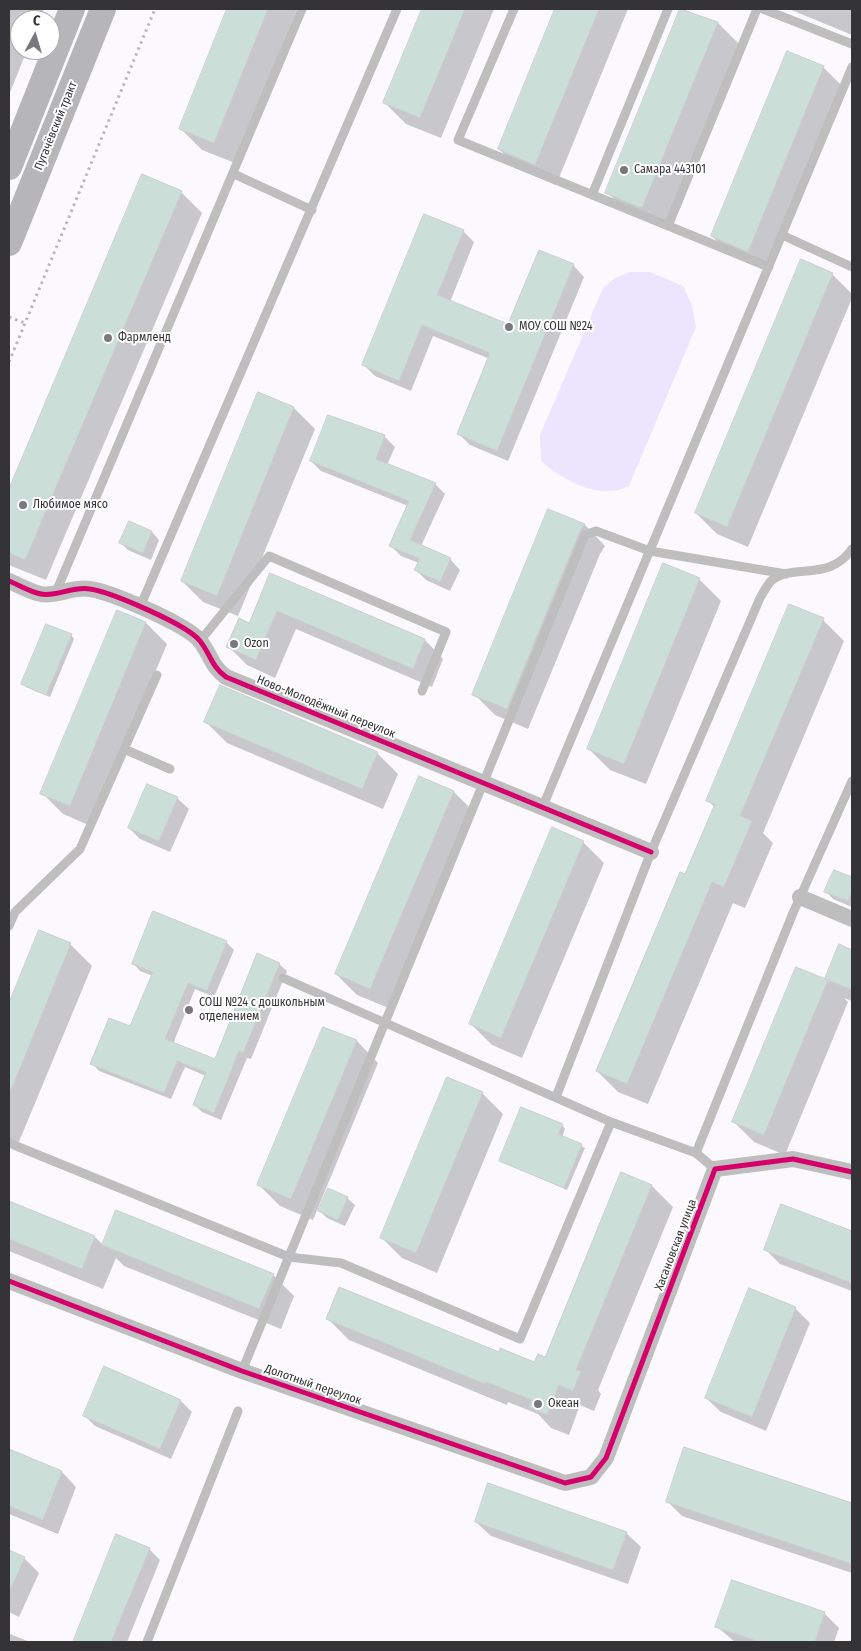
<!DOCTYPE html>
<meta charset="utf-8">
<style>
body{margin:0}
#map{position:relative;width:861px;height:1651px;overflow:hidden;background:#fbf9fe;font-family:"Fira Sans Condensed",sans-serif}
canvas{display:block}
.frame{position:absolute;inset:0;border:10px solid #343336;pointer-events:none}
.north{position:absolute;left:10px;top:10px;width:50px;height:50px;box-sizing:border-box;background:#fff;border:1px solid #aeadaf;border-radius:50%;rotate:6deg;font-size:14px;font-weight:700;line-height:20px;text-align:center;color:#343336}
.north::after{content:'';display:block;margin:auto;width:18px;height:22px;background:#7a787c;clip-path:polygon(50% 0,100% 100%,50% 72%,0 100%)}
</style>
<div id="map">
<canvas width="861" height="1651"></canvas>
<div class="frame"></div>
<div class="north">С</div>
</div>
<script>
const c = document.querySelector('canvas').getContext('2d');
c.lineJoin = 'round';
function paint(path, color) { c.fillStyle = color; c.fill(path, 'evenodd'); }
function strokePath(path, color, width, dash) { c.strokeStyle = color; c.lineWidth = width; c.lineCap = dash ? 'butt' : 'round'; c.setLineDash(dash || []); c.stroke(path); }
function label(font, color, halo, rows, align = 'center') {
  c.font = font + ' "Fira Sans Condensed",sans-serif'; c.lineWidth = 4; c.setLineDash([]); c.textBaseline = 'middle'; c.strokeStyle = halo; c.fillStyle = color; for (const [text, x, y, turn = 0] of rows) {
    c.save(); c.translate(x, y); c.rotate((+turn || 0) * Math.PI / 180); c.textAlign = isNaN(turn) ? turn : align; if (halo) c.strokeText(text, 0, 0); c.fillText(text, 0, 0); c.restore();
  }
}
const green = new Path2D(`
 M630 272H650L683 286 692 306 696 327 629 486C600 501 564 481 541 461L540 435 603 288 615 278Z`);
const shadow = new Path2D(`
 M9 9H44L39 20H20V50H27L9 95Z
 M229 9H297L235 163 202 150 181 129Z
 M423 9H494L441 138 406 124 385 103Z
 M557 9H628L556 185 520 170 499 149Z
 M682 9 718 23 739 44 663 228 628 213 607 192Z
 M789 9H852V35Z
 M823 67 844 88 769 272 733 257 712 236Z
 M143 176 181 192 202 213 46 580 9 565V492Z
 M463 231 474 242 450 302 509 326 573 265 584 277 508 461 470 445 459 434 490 359 433 336 411 391 375 376 364 365Z
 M832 274 852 294V298L748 547 717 534 696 513Z
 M294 408 315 429 238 616 203 602 182 581Z
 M329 417 384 436 395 447 387 465 435 484 445 494 421 546 450 559 460 570 450 591 426 580 416 570 419 563 401 556 390 545 408 506 321 471 311 461Z
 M549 511 585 525 605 546 600 554 528 729 495 715 474 694Z
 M129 523 152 532 159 540 151 560 128 550 121 543Z
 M664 565 700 580 721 601 646 784 610 770 589 749Z
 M271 575 425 640 443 659 432 687 296 629 275 678 247 665 228 646 250 624Z
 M117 612 146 623 167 644 91 826 63 814 42 793Z
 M823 620 844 641 763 833 773 843 745 908 733 903 648 1104 618 1092 597 1071 715 808 708 800Z
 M71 635 74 639 50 697 26 687 22 684Z
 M206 722 377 753 398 774 383 809 227 743Z
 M454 792 475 813 391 1009 357 995 336 974Z
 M177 798 189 809 170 852 140 839 129 828Z
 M583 842 604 863 522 1058 492 1045 471 1024Z
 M835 871 852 879V907L833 899 826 891Z
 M39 932 71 945 92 966 16 1149 9 1146V1006Z
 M226 942 234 950 214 997 195 989 173 1044 216 1061 279 964 287 971 251 1059 247 1058 221 1120 202 1112 195 1105 206 1076 185 1067 171 1099 99 1071 92 1063 131 1028 153 976 140 971 133 963Z
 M840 946 852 951V1001L844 998 848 1002 785 1155 754 1142 733 1121 796 969 830 982 826 978Z
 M324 1028 357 1041 378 1063 313 1220 280 1206 259 1185Z
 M482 1093 503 1114 437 1273 402 1258 381 1237Z
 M562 1125 565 1129 562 1137 585 1148 567 1190 500 1160Z
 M622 1174 652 1186 673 1207 598 1390 601 1394 594 1411 580 1405 569 1435 551 1428 538 1414 508 1402 507 1405 349 1340 328 1319 499 1354 535 1364 546 1359Z
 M347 1198 355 1205 345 1226 327 1218 320 1211Z
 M9 1202 95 1237 103 1245 273 1275 294 1296 281 1329 124 1266 116 1258 103 1289 9 1251Z
 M782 1206 852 1232V1291L780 1264 766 1250Z
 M795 1308 810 1323 766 1431 721 1412 706 1398Z
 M181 1401 192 1412 171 1459 95 1426 84 1415Z
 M685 1449 852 1505V1573L682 1516 668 1502Z
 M9 1451 62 1472 76 1487 58 1534 9 1514Z
 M476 1522 626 1533 641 1547 628 1584 491 1536Z
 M117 1536 149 1549 160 1560 127 1642H74Z
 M9 1551 24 1558 39 1573 19 1617 9 1612Z
 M824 1613 839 1628 834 1642H735L716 1626Z
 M10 1634 30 1642H9Z`);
const building = new Path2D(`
 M227 9H268L214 143 179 129Z
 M422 9H465L420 118 383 103Z
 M555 9H599L535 165 498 149Z
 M680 9 718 22 642 208 605 193Z
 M787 51 824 66 748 252 711 236Z
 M142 174 182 191 25 560 9 553V489Z
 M424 214 464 230 437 295 508 324 539 250 574 264 497 451 457 434 490 353 422 325 399 381 362 365Z
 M801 259 833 273 727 527 695 513Z
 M258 392 294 407 217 596 181 581Z
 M328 415 385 435 376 459 436 483 410 540 451 558 440 582 414 570 420 559 389 546 409 501 310 461Z
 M548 509 585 524 579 533 507 709 472 695Z
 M129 521 152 531 143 553 119 543Z
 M663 563 700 578 624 764 587 749Z
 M270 573 425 639 413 669 277 611 256 660 226 647 239 618 249 623Z
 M789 604 824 618 740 816 752 821 724 887 712 882 627 1084 596 1071 680 872 685 874 715 804 706 801Z
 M117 610 146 622 70 806 40 794Z
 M46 624 72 634 46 695 21 684Z
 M220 685 378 752 362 789 204 722Z
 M419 776 454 791 370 989 335 974Z
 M147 784 178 797 159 841 128 828Z
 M552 827 584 841 501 1038 469 1024Z
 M834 870 852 877V891L848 901 824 892Z
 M153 911 227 941 207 991 188 983 165 1039 215 1059 257 953 280 963 243 1053 239 1051 214 1113 193 1105 206 1072 177 1061 164 1093 90 1064 109 1018 130 1026 153 972 132 964Z
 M39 930 71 943 9 1095V1003Z
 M839 944 852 950V990L825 979Z
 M796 967 828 980 764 1135 732 1122Z
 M323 1027 357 1040 291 1199 257 1185Z
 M447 1077 483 1092 416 1253 380 1238Z
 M521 1107 563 1124 558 1134 582 1144 564 1188 499 1161Z
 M621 1172 652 1185 576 1370 581 1371 573 1391 559 1385 547 1415 529 1407 532 1400 486 1382 485 1384 326 1319 339 1287 499 1352 500 1348 534 1362 538 1354 545 1357Z
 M328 1188 348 1197 338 1220 318 1211Z
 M9 1201 95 1236 82 1269 9 1239Z
 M781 1204 852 1231V1283L764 1250Z
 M116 1210 274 1274 259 1309 102 1245Z
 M749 1288 796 1307 752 1417 705 1398Z
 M104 1366 181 1400 160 1449 83 1416Z
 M684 1447 852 1503V1564L666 1502Z
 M9 1449 62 1471 43 1520 9 1506Z
 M488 1483 627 1532 613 1570 475 1522Z
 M116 1534 150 1548 111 1642H73Z
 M9 1550 25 1557 9 1593Z
 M732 1580 825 1612 815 1642H760L715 1627Z`);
const path = new Path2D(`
 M9 317 25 323
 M9 362 155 9`);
const lane = new Path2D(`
 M514 9 458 140 769 267
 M763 9 852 44
 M234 174 312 210
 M592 195 668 9
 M668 226 757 9
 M782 235 852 267
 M56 592 302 9
 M140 607 397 9
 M200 641 269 556 446 632 422 691
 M124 749 170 769
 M543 806 852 67
 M9 926 15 912 80 849 157 675
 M283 978 611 1122 696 1153 715 1169
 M556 1097 651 852 760 598C763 593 767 585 771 581 793 562 828 583 852 549
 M9 1143 289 1257 341 1263 520 1339 611 1122
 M696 1153 793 913 852 781
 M242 1371 585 535 596 531 650 551 786 574
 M147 1642 238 1411`);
const street = new Path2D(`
 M9 581C19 585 30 592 41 594 56 597 73 586 90 589 111 592 188 625 200 641 211 655 211 666 226 677L651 852
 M800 897 852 919
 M9 1281 242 1371 565 1483 591 1477 606 1458 715 1169 793 1159 852 1172`);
const primary = new Path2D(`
 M9 167 72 9
 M9 243 103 9`);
const cycleway = new Path2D(`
 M9 581C19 585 30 592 41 594 56 597 73 586 90 589 111 592 188 625 200 641 211 655 211 666 226 677L651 852
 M9 1281 242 1371 565 1483 591 1477 606 1458 715 1169 793 1159 852 1172`);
const markers = [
 [624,170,5,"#7a787c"],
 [509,327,5,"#7a787c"],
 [108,338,5,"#7a787c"],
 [23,505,5,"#7a787c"],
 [234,644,5,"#7a787c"],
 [189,1010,5,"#7a787c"],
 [538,1404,5,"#7a787c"]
];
const streetNames = [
 ["Пугачёвский тракт",56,126,-68],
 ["Ново-Молодёжный переулок",326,707,22],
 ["Хасановская улица",676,1245,-69],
 ["Долотный переулок",313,1385,19]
];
const poiNames = [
 ["Самара 443101",634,170],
 ["МОУ СОШ №24",519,327],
 ["Фармленд",118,338],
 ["Любимое мясо",33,505],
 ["Ozon",244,644],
 ["СОШ №24 с дошкольным",199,1003],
 ["отделением",199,1017],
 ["Океан",548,1404]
];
paint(green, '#ede4fd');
paint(shadow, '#0003');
paint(building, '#cbdfd8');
strokePath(building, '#cccdce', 1);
strokePath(path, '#bab8bb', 3, [2.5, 4]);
strokePath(lane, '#bebebf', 9);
strokePath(street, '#bebebf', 16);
strokePath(primary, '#b6b6b8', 26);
strokePath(cycleway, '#d6006c', 5);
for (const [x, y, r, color] of markers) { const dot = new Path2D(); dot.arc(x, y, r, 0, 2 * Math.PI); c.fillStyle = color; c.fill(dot); strokePath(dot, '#fff', 2); }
label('12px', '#343336', '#fff', streetNames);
label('12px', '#343336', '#fff', poiNames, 'left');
</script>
